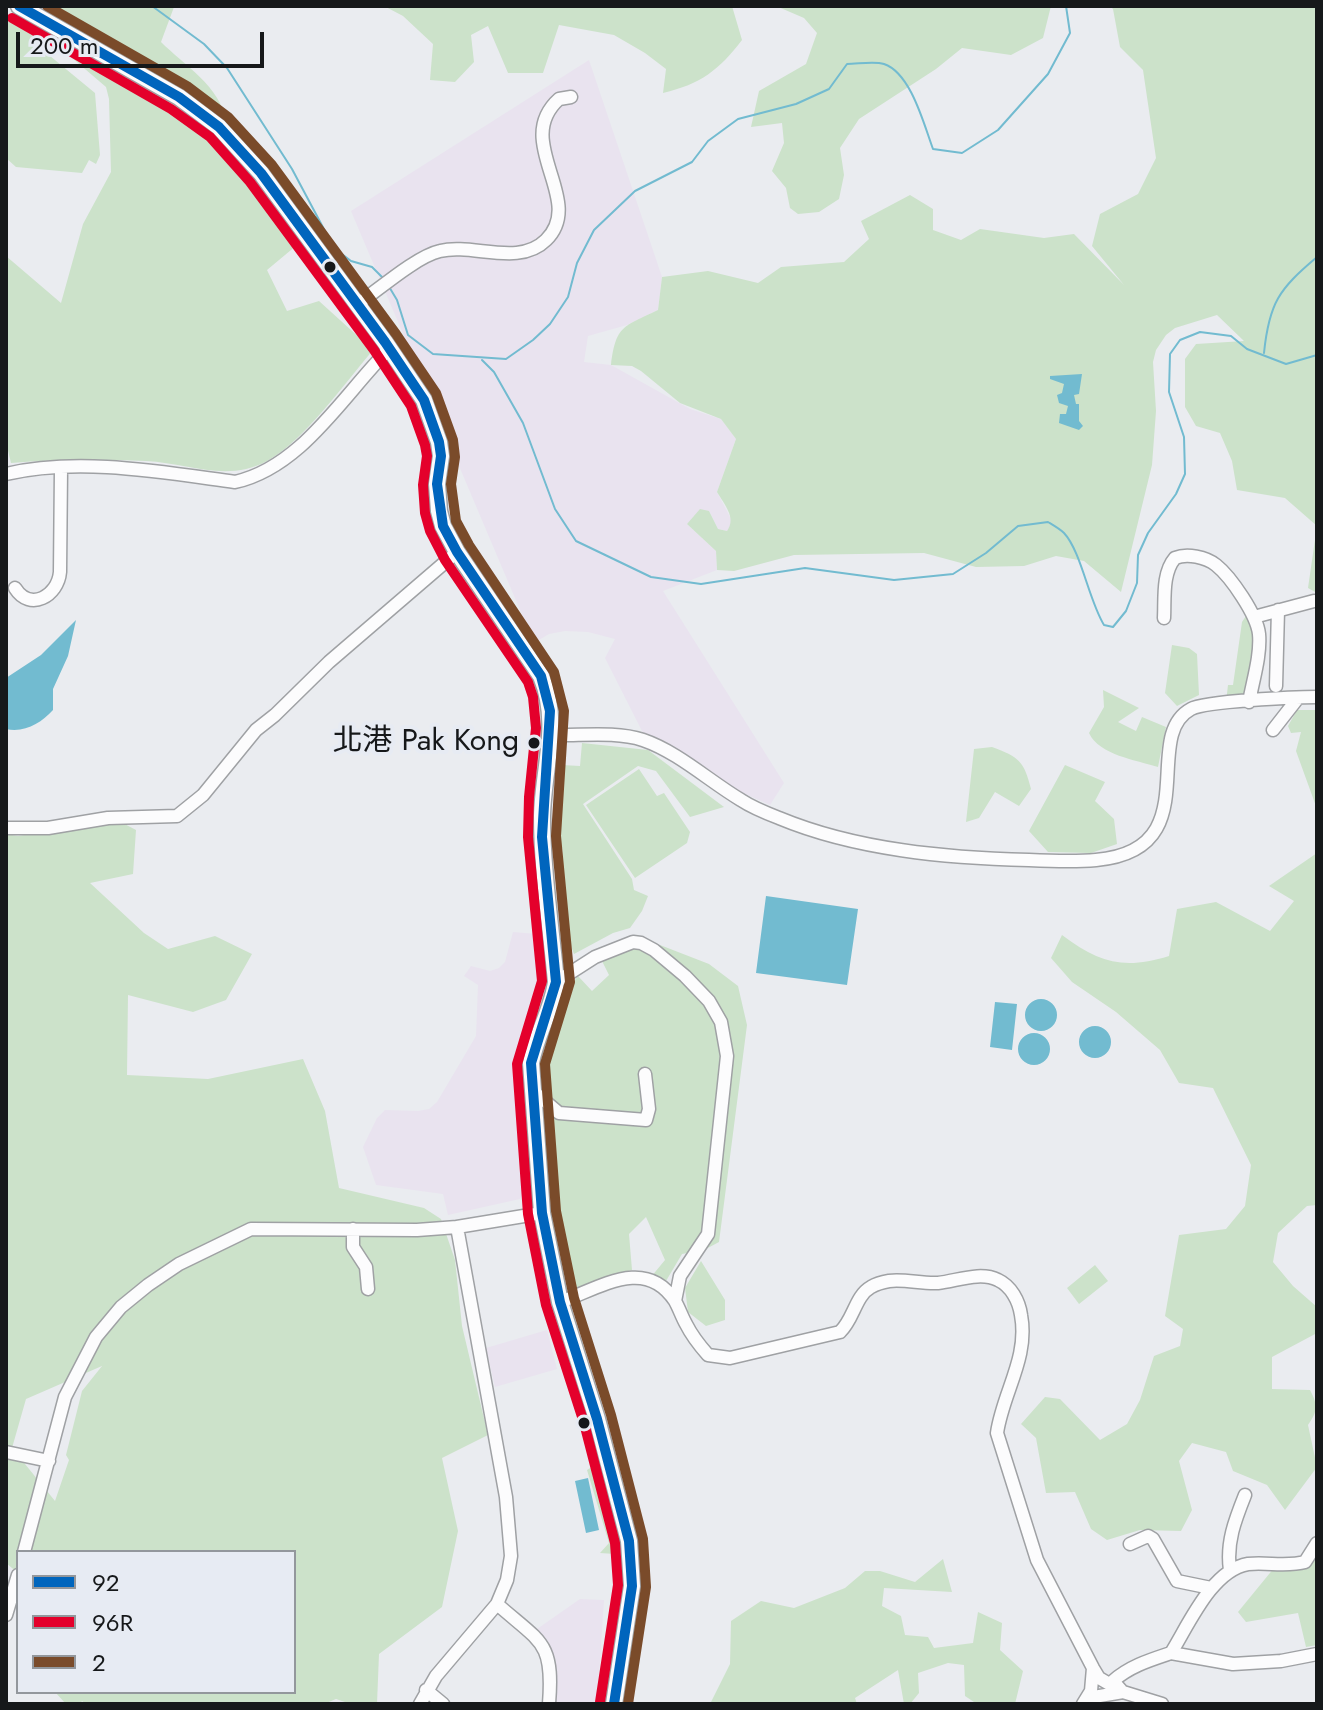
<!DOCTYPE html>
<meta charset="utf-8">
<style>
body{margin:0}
#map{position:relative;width:1323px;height:1710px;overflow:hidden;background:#eaecf0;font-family:Jost,sans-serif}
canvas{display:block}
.frame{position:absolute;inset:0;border:8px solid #16181a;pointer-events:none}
.legend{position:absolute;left:16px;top:1550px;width:280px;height:144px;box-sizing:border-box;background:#e7ebf3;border:2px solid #93979c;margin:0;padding:10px 14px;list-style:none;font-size:24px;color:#16181a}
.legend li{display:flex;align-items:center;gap:16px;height:40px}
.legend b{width:40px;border:2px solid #93979c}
.scale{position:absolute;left:16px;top:32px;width:248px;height:36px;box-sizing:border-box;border:4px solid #16181a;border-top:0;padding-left:10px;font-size:24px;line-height:28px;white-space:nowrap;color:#16181a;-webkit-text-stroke:6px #e7ebf3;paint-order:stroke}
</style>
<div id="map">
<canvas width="1323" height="1710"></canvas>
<div class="frame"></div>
<ul class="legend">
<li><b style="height:10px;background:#0065bd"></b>92</li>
<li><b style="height:10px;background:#e4002b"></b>96R</li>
<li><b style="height:10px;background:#7a4b2a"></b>2</li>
</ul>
<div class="scale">200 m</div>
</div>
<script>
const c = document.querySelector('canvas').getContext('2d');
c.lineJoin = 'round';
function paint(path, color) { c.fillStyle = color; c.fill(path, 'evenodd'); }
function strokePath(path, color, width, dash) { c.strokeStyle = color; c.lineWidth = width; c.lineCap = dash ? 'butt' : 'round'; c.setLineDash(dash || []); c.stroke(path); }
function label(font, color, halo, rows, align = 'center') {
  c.font = font + ' Jost,"Noto Sans TC",sans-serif'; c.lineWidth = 8; c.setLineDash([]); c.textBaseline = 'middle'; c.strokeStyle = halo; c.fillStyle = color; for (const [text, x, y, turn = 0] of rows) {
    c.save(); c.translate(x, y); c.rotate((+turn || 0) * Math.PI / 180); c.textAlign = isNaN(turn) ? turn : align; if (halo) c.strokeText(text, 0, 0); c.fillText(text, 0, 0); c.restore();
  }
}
const industrial = new Path2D(`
 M589 60 662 277 658 310 627 325 588 336 584 362 611 365 690 409 721 419 736 439 717 492 731 519V526L727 531 718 529 709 511 687 524 716 551 717 570 663 591 784 783 770 805 739 791 666 743 643 733 605 658 615 639 588 632 565 631 549 634 534 643 351 211Z
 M513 932 549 935V982L528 1040 523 1064 521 1098 525 1189 520 1199 448 1215 443 1194 376 1185 363 1147 377 1118 385 1110 418 1111 429 1109 437 1102 476 1036 478 985 464 976 471 966 490 971 499 968 505 962Z
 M547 1330 557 1369 495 1387 486 1348Z
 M580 1599 604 1600 597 1704H554L556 1660 537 1629Z`);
const green = new Path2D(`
 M47 6H197L174 7 161 42C183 64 222 88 225 120L164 76Z
 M384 6H732L742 40C719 70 701 84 663 93L666 69 645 53 614 35 559 25 543 73H508L488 26 471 35 474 62 455 82 430 80 433 44 403 16Z
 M776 6H1051L1043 38 1011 55 962 48 936 69 859 119 840 148 844 175 839 199 819 212 798 214 790 208 786 188 772 171 784 143 782 123 751 127 759 91 806 64 817 33 804 18Z
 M1110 6H1317V593L1308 588 1317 526 1285 498 1237 490 1232 461 1220 433 1196 426 1185 407V359L1196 344 1244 341 1217 315 1175 328 1166 335 1156 350 1153 362 1156 411 1152 465 1121 592 1084 561 1056 556 1024 566 976 567 924 553 794 555 734 571 717 570 716 551 687 524 700 509 709 511 718 529 727 531C737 518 724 504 717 492L736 439 721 419 680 403 641 371 632 366 611 365C616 325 623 327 658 310L662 277 708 271 758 283 781 267 844 262 869 239 861 221 910 195 933 209V230L961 240 980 229 1044 238 1074 234 1124 285 1092 246 1100 214 1138 194 1156 158 1143 70 1120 47 1113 9Z
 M6 15 35 32 44 51 95 93 100 155 96 164 89 160 82 173 16 167 6 158Z
 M50 39C106 70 168 100 216 144 247 173 271 212 297 245L267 270 287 311 319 301 373 350C344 384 304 441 267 461 227 483 188 463 146 461 101 459 56 459 11 463L6 442V256L61 303 83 224 111 172 109 99 106 87Z
 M1246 616 1252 619 1257 637 1247 701 1226 702 1228 685H1233L1242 622Z
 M1172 645 1189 648 1197 654 1199 695 1177 706 1165 693Z
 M1103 690 1139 708 1118 722 1136 731 1142 717 1166 727 1158 767C1136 760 1099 755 1089 733L1104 707Z
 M1297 710H1317V809L1296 751 1301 732 1291 733 1288 726Z
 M582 743 648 750 724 807 690 817 656 771 638 766 583 804 632 879 634 890 648 896 642 911 630 928 613 933 574 954 565 931 560 862C566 850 560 843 557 831 552 811 559 786 562 765L580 766Z
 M992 747C1019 757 1024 761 1031 789L1019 806 995 792 979 818 966 822 974 749Z
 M1065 765 1105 782 1095 801 1114 819 1117 844 1091 853 1048 852 1029 831Z
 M639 769 657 796 664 793 690 832 687 843 635 878 586 805Z
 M117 820 136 830 133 874 90 883 144 933 168 949 215 936 252 954 226 1000 193 1012 128 995 127 1075 208 1079 303 1059 325 1111 339 1188 424 1208 441 1219 455 1260 462 1326 488 1435 442 1458 458 1531 442 1607 379 1654 377 1704H351L336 1699 324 1704H86L82 1701 80 1704H66L55 1692H294V1552H18V1573L6 1563V834L18 836ZM102 1366 82 1391 66 1455 69 1460 55 1501 12 1448 26 1399Z
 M1317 853V1205L1307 1206 1278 1233 1273 1262 1293 1286 1317 1307V1333L1272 1357V1389L1310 1390C1318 1405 1318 1411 1308 1425L1317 1467 1285 1510 1267 1485 1233 1471 1226 1452 1192 1443 1179 1461 1192 1510 1181 1531 1140 1530 1107 1540 1091 1529 1075 1492 1046 1493 1036 1438 1021 1424 1045 1397 1060 1399 1100 1440 1127 1424 1140 1400 1154 1356 1180 1346 1183 1329 1165 1316 1179 1235 1226 1229 1245 1206 1251 1165 1213 1088 1179 1083 1160 1050 1116 1012 1072 982 1051 958 1062 935C1099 963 1124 970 1169 956L1177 909 1216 902 1270 931 1294 901 1269 886Z
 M660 945 709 964 738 986 747 1025 719 1242 704 1250 682 1254 666 1281 651 1277 665 1260 646 1217 629 1234 632 1270 611 1275 582 1290 568 1283 552 1206 538 1076 564 994 578 976 592 991 609 975 602 961 624 947Z
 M701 1261 725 1300V1320L706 1326 688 1312 685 1288Z
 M1095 1265 1108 1281 1079 1304 1067 1288Z
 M595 1465 616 1527 615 1554 600 1553 609 1543 587 1470Z
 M943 1559 952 1592 884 1588 882 1606 901 1616 905 1635 928 1637 934 1648 973 1643 978 1612 1002 1623 1000 1650 1023 1671 1015 1704H977L965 1696 964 1665 948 1663 918 1673 919 1693 910 1704H904L898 1670 855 1698 857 1704H710L730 1664 731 1621 761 1601 794 1608 845 1588 865 1571H880L915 1582Z
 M1317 1559V1645L1306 1647 1298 1613 1246 1622 1238 1612 1274 1568 1306 1567Z`);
const water = new Path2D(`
 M1082 374 1079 394 1074 395 1076 404H1079V421L1083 426 1079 430 1059 423 1060 414H1066L1068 406 1059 403 1057 395 1062 393 1064 384 1050 379V376Z
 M76 620 68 656 53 689V710C41 723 25 733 6 729V678L41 655Z
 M766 896 858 909 847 985 756 973Z
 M1025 1015a16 16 0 1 1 32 0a16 16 0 1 1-32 0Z
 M995 1002 1017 1004 1012 1050 990 1047Z
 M1079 1042a16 16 0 1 1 32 0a16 16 0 1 1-32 0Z
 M1018 1049a16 16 0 1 1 32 0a16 16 0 1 1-32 0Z
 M588 1478 599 1530 586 1533 575 1481Z`);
const stream = new Path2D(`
 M152 6 204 44 227 68 292 169 334 248 351 261 372 267 382 277
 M388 285 397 300 408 335 433 354 506 359 533 340 550 324 568 297 577 263 594 230 635 191 692 162 708 141 738 119 796 104 829 89 847 64C858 64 874 61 884 64 911 73 924 125 933 149L962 153 998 130 1048 74 1070 33 1066 6
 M1264 353C1269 303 1279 289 1317 257
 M482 360 494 372 523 423 555 509 576 541 651 577 701 584 805 568 894 580 953 574 986 553 1018 526 1048 522C1053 525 1060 529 1064 533 1081 551 1089 601 1104 625L1113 627 1126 611 1137 583 1138 555 1148 533 1176 494 1185 474 1184 437 1169 392 1170 354 1180 340 1200 332 1231 336 1247 349 1286 364 1317 355`);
const minor = new Path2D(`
 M358 304C378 290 417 256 440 251 473 243 519 267 546 240 587 200 511 142 559 99L571 97
 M6 474C79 457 161 472 235 482 302 467 343 395 390 348
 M15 588C30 612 58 596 60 572L61 469
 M1254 617 1314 601
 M1164 618C1165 599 1162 573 1175 558 1187 553 1206 557 1216 565 1231 577 1257 615 1259 634 1261 655 1253 680 1249 702
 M1276 686 1278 610
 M1273 730 1298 698
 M552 735C580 736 615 731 643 740 678 752 709 781 741 800 753 808 766 813 779 818 856 850 947 858 1029 860 1051 861 1074 862 1096 860 1209 850 1139 737 1191 709 1205 701 1296 697 1317 697
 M6 828H48L108 818 177 816 203 795 256 730 275 715 329 662 457 552
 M556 982 595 957 633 942 641 943 654 950 685 976 709 1001 721 1022 727 1056 708 1234 680 1276 675 1301
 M533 1091 559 1113 646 1120 649 1109 645 1074
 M353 1229V1247L366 1267 368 1289
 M560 1302C598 1289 645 1255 675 1301 679 1308 682 1317 686 1324 692 1336 700 1346 708 1355L730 1358 840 1332C854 1319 855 1296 871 1287 876 1284 883 1282 889 1281 905 1279 922 1284 938 1283 957 1281 980 1271 998 1280 1011 1286 1019 1301 1021 1315 1029 1358 1003 1392 997 1433L1037 1560 1093 1668 1099 1678 1123 1692 1162 1704
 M6 1452 49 1461
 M1130 1544 1148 1536 1153 1539 1177 1581 1211 1588
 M24 1552 65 1397 96 1337 121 1307 148 1285 179 1264 251 1229 417 1230 457 1227 542 1213
 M1230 1570C1226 1543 1235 1520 1245 1495
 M497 1604C541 1643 554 1641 549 1704
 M6 1615 18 1575
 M1171 1653 1233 1664 1281 1661 1317 1654
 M426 1690 443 1704
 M1121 1690 1113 1681C1130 1666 1150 1660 1171 1653 1189 1624 1212 1570 1248 1564 1267 1562 1287 1567 1305 1562L1317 1543
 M1088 1698 1123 1692
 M420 1704 436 1676 497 1604 507 1580 511 1556 506 1497 457 1227
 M1083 1704 1091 1691 1093 1668`);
const major = new Path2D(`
 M19 6 179 97 219 127 261 173 385 342 424 400 439 442 441 456 437 484 439 511 443 526 457 552 541 676C561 724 543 767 542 816 542 871 551 928 556 982 552 1011 536 1034 531 1063L542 1213 560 1302 597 1419 629 1541 632 1586 614 1704`);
const bus1 = new Path2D(`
 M19 6 179 97 219 127 261 173 385 342 424 400 439 442 441 456 437 484 443 526 457 552 541 676 550 711 542 837 556 982 531 1063 542 1213 560 1302 597 1419 629 1541 632 1586 614 1704`);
const bus2 = new Path2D(`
 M12 18 171 109 210 137 250 182 374 350 411 406 425 445 427 456 423 485 425 513 430 531 445 560 528 682 533 697 536 728 529 797 528 837 542 981 517 1064 528 1214 546 1305 584 1423 615 1543 618 1585 600 1702`);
const bus3 = new Path2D(`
 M47 6 187 86 228 117 272 165 396 334 436 393 453 440 455 457 451 484 456 521 469 545 554 672 564 711 556 836 570 982 545 1064 556 1211 574 1298 611 1415 643 1539 646 1587 628 1704`);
const markers = [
 [330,267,7,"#16181a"],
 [534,743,7,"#16181a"],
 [584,1423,7,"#16181a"]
];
const busNames = [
 ["北港 Pak Kong",519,743]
];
paint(industrial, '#e9e3ef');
paint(green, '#cce2ca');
paint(water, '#72bbd0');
strokePath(stream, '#72bbd0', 2);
strokePath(minor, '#9fa1a4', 15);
strokePath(major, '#9fa1a4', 19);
strokePath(minor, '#fcfcfd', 12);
strokePath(major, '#fcfcfd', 16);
strokePath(bus1, '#0065bd', 10);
strokePath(bus2, '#e4002b', 10);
strokePath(bus3, '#7a4b2a', 10);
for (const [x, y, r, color] of markers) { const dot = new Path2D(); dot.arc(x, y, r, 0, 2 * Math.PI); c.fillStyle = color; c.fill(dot); strokePath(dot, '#e7ebf3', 3); }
label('30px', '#16181a', '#e7ebf3', busNames, 'right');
</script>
